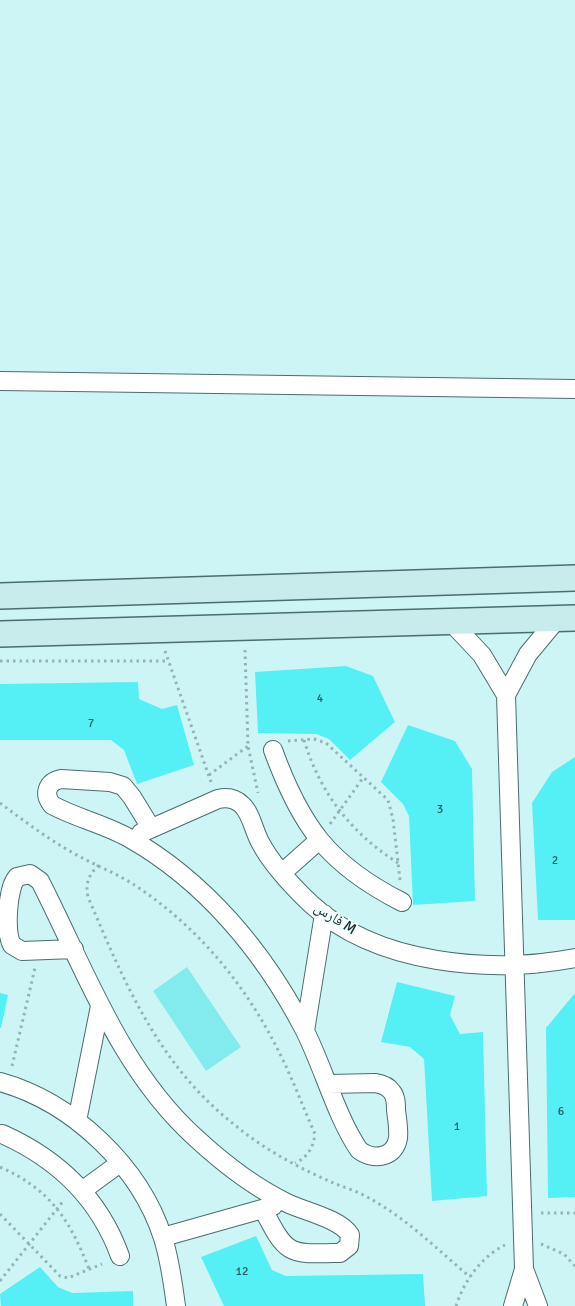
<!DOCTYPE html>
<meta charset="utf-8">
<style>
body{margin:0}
canvas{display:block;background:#cef5f6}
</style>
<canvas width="575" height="1306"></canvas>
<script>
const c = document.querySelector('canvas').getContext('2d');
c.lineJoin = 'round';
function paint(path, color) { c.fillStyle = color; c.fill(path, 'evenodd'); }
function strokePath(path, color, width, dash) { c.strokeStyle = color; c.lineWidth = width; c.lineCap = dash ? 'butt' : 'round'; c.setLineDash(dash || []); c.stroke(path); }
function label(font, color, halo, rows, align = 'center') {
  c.font = font + ' Signika,"Noto Naskh Arabic",sans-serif'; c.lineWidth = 4; c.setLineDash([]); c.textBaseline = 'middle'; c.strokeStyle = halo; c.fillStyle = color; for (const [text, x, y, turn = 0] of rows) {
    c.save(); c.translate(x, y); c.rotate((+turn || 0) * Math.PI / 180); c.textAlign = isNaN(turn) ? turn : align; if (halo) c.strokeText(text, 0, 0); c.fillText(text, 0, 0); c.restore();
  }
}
const green = new Path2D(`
 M187 967 241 1047 206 1071 153 991Z`);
const building = new Path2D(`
 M346 666 373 676 395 722 350 760 329 739 316 734 258 733 255 672Z
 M138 682 139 699 162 709 177 705 194 765 137 784 124 750 111 740H0V684Z
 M408 725 455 741 472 769 475 901 413 905 409 816 403 804 381 782Z
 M575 757V920H538L532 803 552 772Z
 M397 982 455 996 450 1015 460 1034 483 1032 487 1196 432 1201 424 1059 410 1047 381 1042Z
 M0 993 8 995 1 1028H0Z
 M575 993V1197L548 1198 546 1028Z
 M256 1236 272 1270 286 1276 423 1274 425 1306H224L201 1257Z
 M40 1267 58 1287 72 1293 133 1291V1306H1L0 1294Z`);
const path = new Path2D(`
 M245 650 248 746 258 793
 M165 651 211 782
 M0 661H168
 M304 740C320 793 351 833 398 863
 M288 741 314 739 326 743 388 800 393 819 400 880
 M209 775 248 746
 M0 803C24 821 48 839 75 854 96 866 119 874 139 888 201 930 247 987 280 1054 293 1080 303 1107 315 1134 313 1148 308 1157 295 1163
 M330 824 363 778
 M99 865C89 874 85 883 88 897 125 984 159 1066 236 1126 264 1149 297 1167 331 1182 343 1187 357 1191 369 1198 406 1218 438 1250 470 1277
 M12 1066 35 968
 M0 1167C50 1189 70 1220 89 1269
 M541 1213H575
 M0 1214 60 1276 68 1278 102 1264
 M541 1244 564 1254 575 1266
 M0 1281 64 1200
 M456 1306C464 1281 481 1257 505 1245`);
const street = new Path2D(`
 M0 381 575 389
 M450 621 482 655 506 695 524 1269 538 1306
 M506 695 528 654 558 618
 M273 750C301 827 329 865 402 902
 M151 828 132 797 123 786 110 782 61 779C47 782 43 794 52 805 76 818 104 824 129 838 205 881 264 952 304 1029 323 1066 336 1116 359 1150 373 1161 395 1158 398 1138 399 1129 397 1119 396 1110 396 1104 396 1097 392 1092 388 1086 382 1084 375 1083L329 1084
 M141 833 218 799C227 797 235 798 242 805 251 813 254 831 260 842 272 865 292 886 311 904 377 965 491 974 575 958
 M282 873 318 841
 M74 949 22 951 12 945C5 932 7 888 17 877L30 874 40 881C86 971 120 1070 197 1139 223 1163 254 1187 287 1203 303 1211 341 1219 350 1235L349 1246 340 1253C288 1254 287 1256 263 1209
 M305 1031 324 914
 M0 1082C72 1102 140 1166 163 1238 170 1260 173 1284 176 1306
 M77 1121 100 1006
 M2 1134C58 1159 99 1198 120 1256
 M83 1190 120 1163
 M163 1237 273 1206
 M513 1306 524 1269`);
const secondary = new Path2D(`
 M0 596 575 578
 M0 634 575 618`);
const numberNames = [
 ["4",320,699],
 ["7",91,724],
 ["3",440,810],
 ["2",555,861],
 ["6",561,1112],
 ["1",457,1127],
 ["12",242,1272]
];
const streetNames = [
 ["فارس M",335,919,33]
];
paint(green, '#83ebee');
paint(building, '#55f0f5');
strokePath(street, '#4a6d6e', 20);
strokePath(secondary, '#4a6d6e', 28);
strokePath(path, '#94b3b4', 3, [2.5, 4]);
strokePath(street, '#fff', 18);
strokePath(secondary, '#c8ebec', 25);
label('12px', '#285a5b', null, numberNames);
label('15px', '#192828', '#eefdfd', streetNames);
</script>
